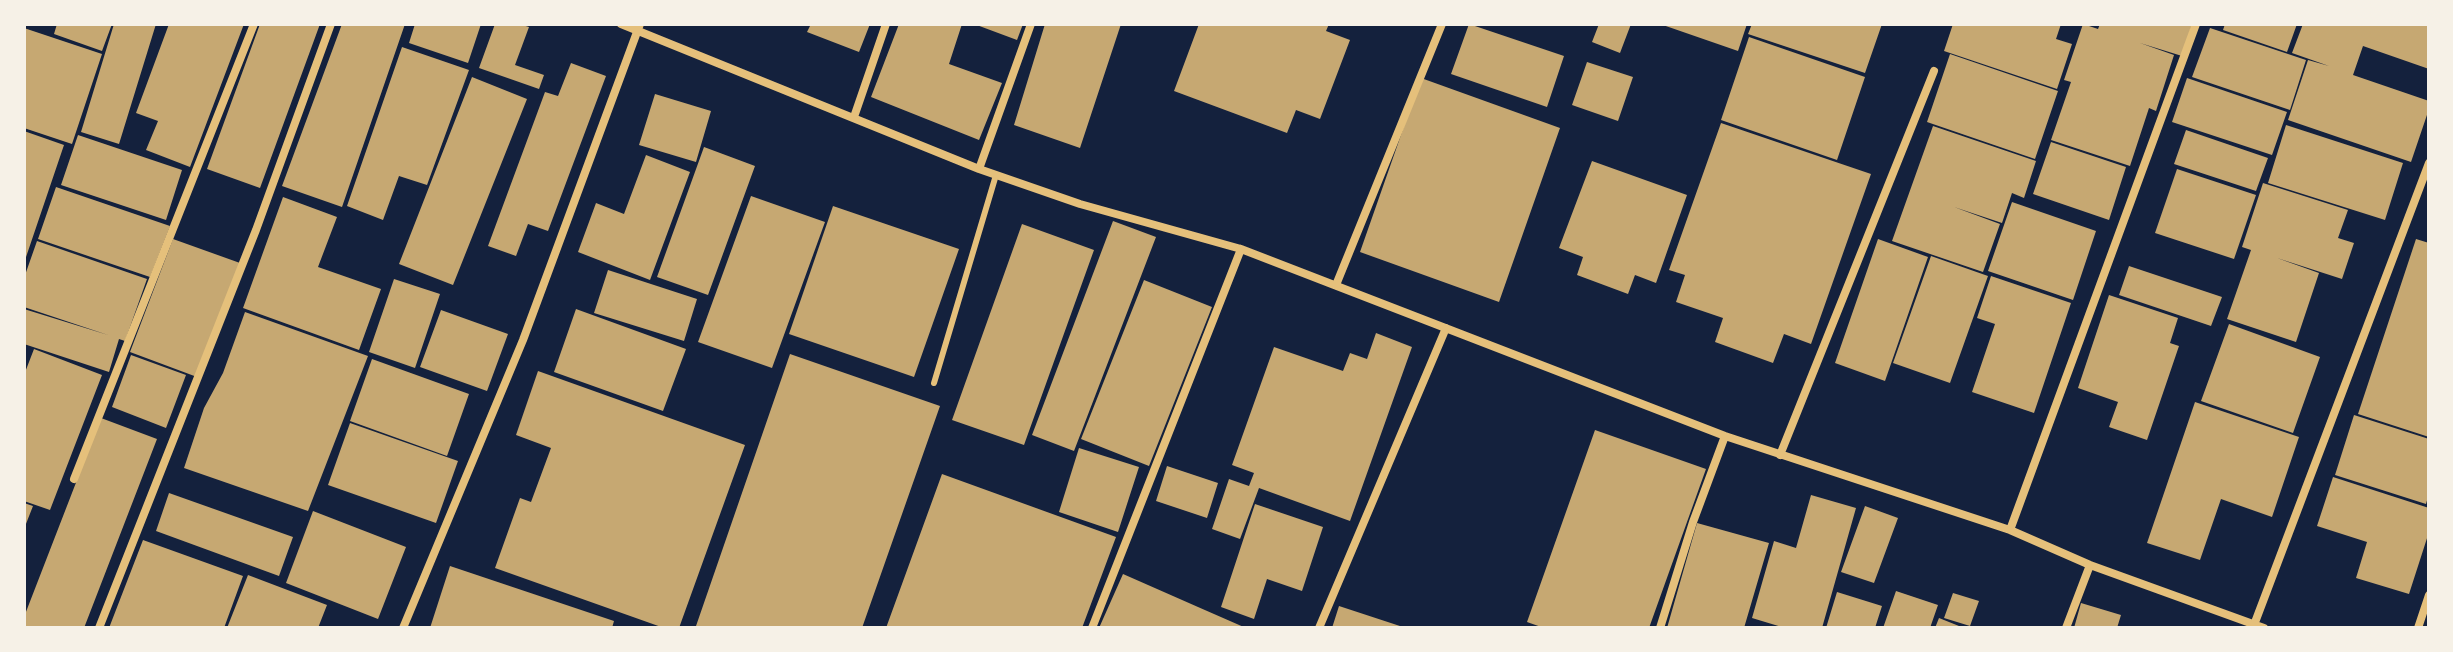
<!DOCTYPE html>
<style>
body{margin:0}
#map{position:relative;width:2453px;height:652px;overflow:hidden;background:#14213d;font-family:"Work Sans",sans-serif}
canvas{display:block}
.frame{position:absolute;inset:0;border:26px solid #f6f1e7;pointer-events:none}
</style>
<div id="map">
<canvas width="2453" height="652"></canvas>
<div class="frame"></div>
</div>
<script>
const c = document.querySelector('canvas').getContext('2d');
c.lineJoin = 'round';
function paint(path, color) { c.fillStyle = color; c.fill(path, 'evenodd'); }
function strokePath(path, color, width, dash) { c.strokeStyle = color; c.lineWidth = width; c.lineCap = dash ? 'butt' : 'round'; c.setLineDash(dash || []); c.stroke(path); }
const building = new Path2D(`
 M57 24H112L102 51 54 34Z
 M114 24H156L119 144 81 132Z
 M169 24H244L190 167 146 150 158 121 136 113Z
 M260 24H320L260 188 207 169Z
 M342 24H405L342 207 282 186Z
 M415 24H481L468 63 409 43Z
 M495 24H519L529 27 515 65 544 75 539 89 479 68Z
 M811 24H870L859 52 807 32Z
 M899 24H962L949 64 1002 83 979 140 871 97Z
 M974 24H1023L1017 40Z
 M1045 24H1121L1080 148 1014 125Z
 M1199 24H1329L1326 31 1350 40 1320 119 1296 110 1287 133 1174 91Z
 M1469 24 1564 56 1547 107 1451 74Z
 M1599 24H1631L1620 53 1592 42Z
 M1660 24H1747L1738 51Z
 M1752 24H1882L1865 73 1748 34Z
 M1953 24H2061L2056 39 2072 44 2057 89 1944 51Z
 M2083 24 2098 29 2100 24H2192L2182 56 2140 43 2174 55 2156 111 2149 108 2130 166 2051 140 2071 82 2064 80Z
 M2225 24H2297L2287 52 2223 30Z
 M2303 24H2429V69L2363 46 2353 75 2429 101V109L2411 162 2288 120 2308 60 2329 66 2292 53Z
 M24 28 102 54 72 144 24 128Z
 M2210 28 2306 60 2290 110 2192 77Z
 M1749 37 1865 77 1837 160 1721 120Z
 M402 47 469 70 427 185 399 176 383 220 347 206Z
 M1950 54 2058 91 2035 159 1927 122Z
 M1587 62 1633 77 1618 121 1572 105Z
 M571 63 606 76 548 231 528 224 516 256 488 246 545 92 558 96Z
 M472 77 527 99 453 285 399 264Z
 M1421 78 1560 128 1499 302 1360 252Z
 M2187 78 2287 112 2272 155 2172 122Z
 M655 94 711 111 696 162 639 145Z
 M1721 123 1871 174 1811 344 1784 334 1773 363 1715 342 1723 318 1676 302 1685 275 1669 270Z
 M2286 125 2403 163 2385 220 2268 183Z
 M1933 126 2036 161 2024 198 2012 193 2002 223 1954 207 2000 224 1983 272 1892 241Z
 M2186 130 2268 158 2256 191 2174 164Z
 M24 131 64 145 24 263Z
 M78 135 182 170 166 220 61 185Z
 M2051 142 2126 167 2109 220 2033 194Z
 M704 147 755 166 708 295 657 277Z
 M646 155 690 172 650 280 578 252 596 203 624 214Z
 M1592 161 1687 195 1656 283 1635 275 1628 294 1577 275 1583 257 1559 248Z
 M2177 169 2256 195 2234 259 2155 233Z
 M2263 183 2348 210 2338 238 2354 243 2342 279 2277 258 2319 273 2296 342 2227 319 2251 250 2242 247Z
 M56 187 170 226 150 277 38 239Z
 M751 196 825 222 772 368 698 342Z
 M283 197 337 217 318 267 381 289 359 350 243 308Z
 M2012 202 2096 231 2073 300 1988 271Z
 M833 206 959 249 914 377 789 334Z
 M1113 221 1156 237 1074 451 1032 435Z
 M1022 224 1094 250 1024 445 952 420Z
 M173 239 240 263 197 377 130 352Z
 M1878 239 1928 257 1885 381 1835 363Z
 M2416 239 2429 243V437L2358 414Z
 M37 241 147 279 125 341 119 339 109 372 24 344V309L108 335 24 307V278Z
 M1931 256 1988 276 1950 383 1893 363Z
 M2129 266 2222 297 2211 326 2119 295Z
 M608 270 697 299 684 341 594 313Z
 M1991 276 2071 303 2034 413 1972 392 1995 324 1977 318Z
 M394 279 440 294 415 368 369 352Z
 M1144 280 1212 307 1149 466 1081 439Z
 M2109 295 2178 318 2170 343 2179 346 2147 440 2109 427 2118 402 2078 388Z
 M576 309 686 349 663 411 554 372Z
 M441 310 508 334 487 391 420 367Z
 M245 312 368 356 308 511 184 468 204 408 223 373Z
 M2229 324 2320 357 2293 433 2201 401Z
 M1376 333 1412 347 1350 521 1259 488 1240 539 1212 529 1229 479 1249 486 1254 473 1232 465 1274 347 1343 371 1350 353 1367 359Z
 M34 349 102 375 50 510 24 501V375Z
 M790 354 940 406 862 628H703L696 626Z
 M131 355 186 375 166 428 112 407Z
 M372 359 469 394 447 456 350 421Z
 M538 371 745 445 679 628H664L495 568 520 498 531 502 551 448 516 435Z
 M2195 402 2299 437 2272 517 2221 499 2200 560 2147 543Z
 M2354 415 2429 439V493L2426 504 2335 475Z
 M101 418 157 439 84 628H24V617Z
 M350 423 458 461 436 523 328 485Z
 M1595 430 1706 469 1649 628H1544L1527 622Z
 M1079 448 1139 467 1118 532 1059 512Z
 M1167 466 1218 483 1207 518 1156 501Z
 M942 474 1116 537 1082 628H886Z
 M2333 477 2429 508V532L2409 594 2356 578 2367 542 2317 526Z
 M169 493 293 537 279 576 156 531Z
 M1811 495 1856 508 1822 628H1785L1752 618 1774 541 1796 548Z
 M24 503 33 506 24 529Z
 M1255 504 1323 527 1302 591 1267 579 1254 619 1221 607Z
 M1865 506 1898 518 1874 583 1841 572Z
 M313 511 406 547 378 619 286 583Z
 M1697 523 1769 543 1744 628H1667Z
 M143 540 243 576 224 628H109Z
 M450 566 614 621 612 628H430Z
 M1123 574 1198 607 1246 628H1099Z
 M248 575 327 605 318 628H227Z
 M1896 591 1938 605 1930 628H1883Z
 M1837 592 1882 606 1875 628H1826Z
 M1953 593 1979 601 1970 626 1944 618Z
 M2081 603 2121 615 2117 628H2074Z
 M1339 606 1403 627 1402 628H1332Z
 M1939 618 1964 628H1935Z`);
const service = new Path2D(`
 M934 383 996 175`);
const minor = new Path2D(`
 M621 24 979 169 1080 204 1241 249 1725 436 2010 530 2090 565 2264 628
 M854 117 886 24
 M979 169 1031 24
 M1336 285 1442 24
 M1780 455 1934 71
 M74 479 254 24
 M2010 530 2196 24
 M2254 625 2429 163
 M99 628 256 230 331 24
 M403 628 523 340 640 24
 M1092 628 1241 249
 M1319 628 1446 328
 M1660 628 1693 522 1725 436
 M2066 628 2090 565
 M2418 628 2429 595`);
paint(building, '#c6a872');
strokePath(service, '#e5c07b', 6);
strokePath(minor, '#e5c07b', 8);
</script>
